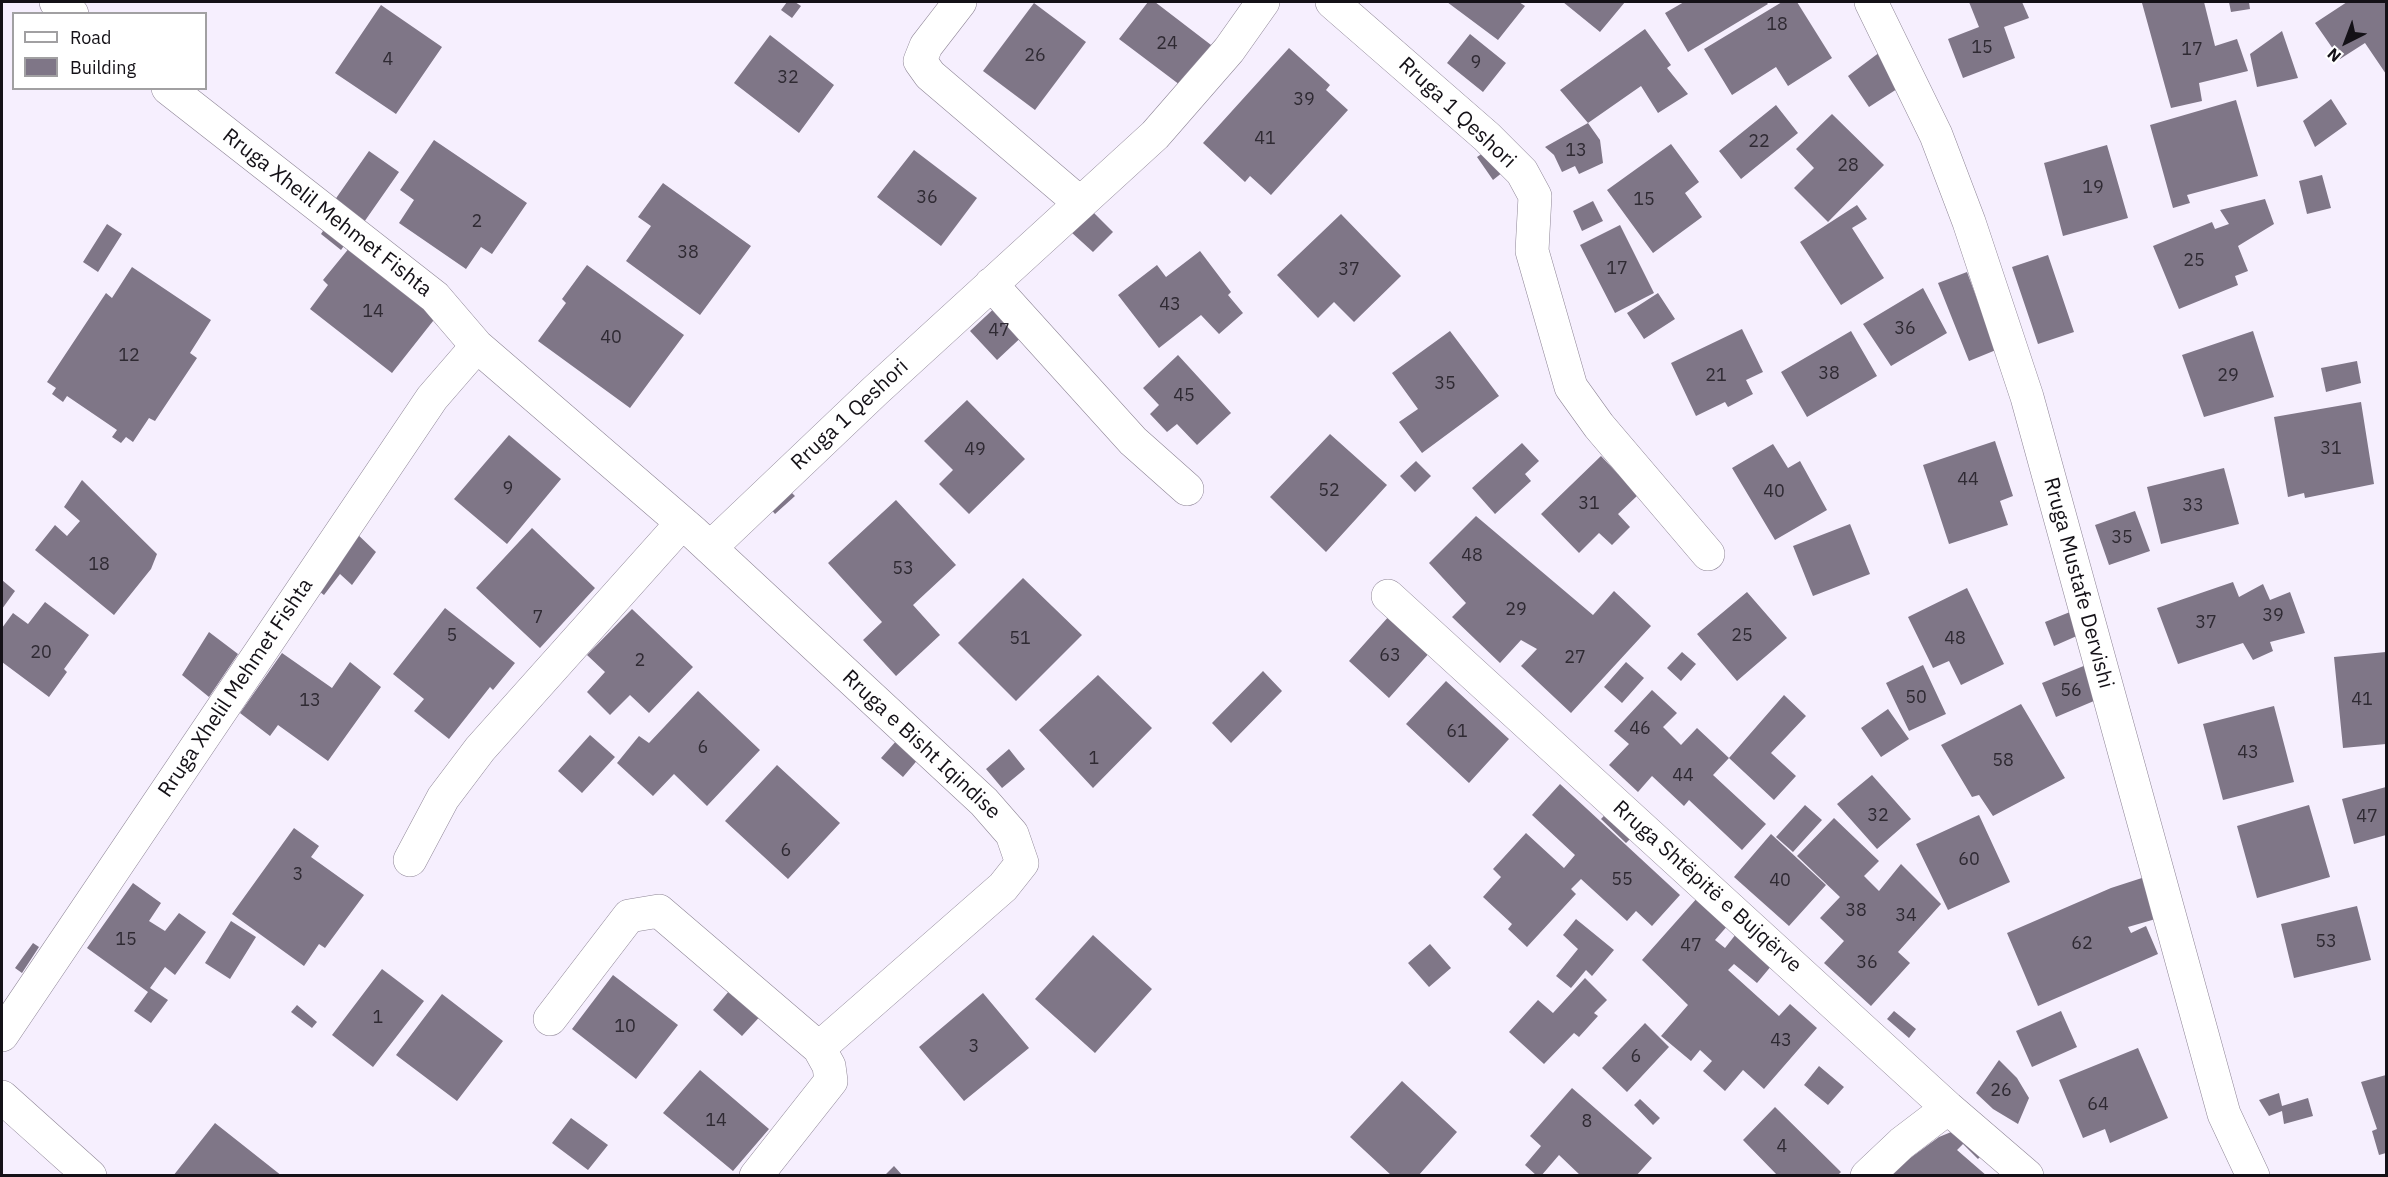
<!DOCTYPE html>
<meta charset="utf-8">
<style>
body{margin:0}
#map{position:relative;width:2388px;height:1177px;overflow:hidden;background:#f6effe;font-family:"IBM Plex Sans",sans-serif}
canvas{display:block}
.frame{position:absolute;inset:0;border:3px solid #141117;pointer-events:none}
.legend{position:absolute;left:12px;top:12px;width:195px;height:78px;box-sizing:border-box;background:#fff;border:2px solid #a1a0a2;margin:0;padding:8px 10px;list-style:none;font-size:18px;color:#141117}
.legend li{display:flex;align-items:center;gap:12px;height:30px}
.legend b{width:30px;border:2px solid #a1a0a2}
.north{position:absolute;left:2316px;top:12px;width:60px;height:60px;-webkit-text-stroke:4px #fff;paint-order:stroke;rotate:222deg;font-size:16px;font-weight:700;line-height:24px;text-align:center;color:#141117}
.north::after{content:'';display:block;margin:auto;width:21px;height:27px;background:#141117;clip-path:polygon(50% 0,100% 100%,50% 72%,0 100%)}
</style>
<div id="map">
<canvas width="2388" height="1177"></canvas>
<div class="frame"></div>
<ul class="legend">
<li><b style="height:8px;background:#fff"></b>Road</li>
<li><b style="height:16px;background:#7f7687"></b>Building</li>
</ul>
<div class="north">N</div>
</div>
<script>
const c = document.querySelector('canvas').getContext('2d');
c.lineJoin = 'round';
function paint(path, color) { c.fillStyle = color; c.fill(path, 'evenodd'); }
function strokePath(path, color, width, dash) { c.strokeStyle = color; c.lineWidth = width; c.lineCap = dash ? 'butt' : 'round'; c.setLineDash(dash || []); c.stroke(path); }
function label(font, color, halo, rows, align = 'center') {
  c.font = font + ' "IBM Plex Sans",sans-serif'; c.lineWidth = 4.5; c.setLineDash([]); c.textBaseline = 'middle'; c.strokeStyle = halo; c.fillStyle = color; for (const [text, x, y, turn = 0] of rows) {
    c.save(); c.translate(x, y); c.rotate((+turn || 0) * Math.PI / 180); c.textAlign = isNaN(turn) ? turn : align; if (halo) c.strokeText(text, 0, 0); c.fillText(text, 0, 0); c.restore();
  }
}
const building = new Path2D(`
 M787 2H795L801 6 792 18 781 10Z
 M1148 2H1155L1215 48 1184 88 1119 39Z
 M1447 2H1519L1525 6 1498 40Z
 M1563 2H1625L1600 32Z
 M1684 2H1766L1768 4 1688 52 1665 13Z
 M1782 2H1797L1832 58 1788 86 1776 67 1732 95 1704 49Z
 M1969 2H2022L2029 18 2004 27 2015 58 1963 78 1948 39 1979 27Z
 M2150 2H2204L2215 46 2237 39 2248 71 2199 83 2202 101 2171 108 2142 3Z
 M2229 2H2249L2250 9 2231 12Z
 M2347 2H2386V74L2365 43 2340 59 2315 23Z
 M1034 3 1086 42 1035 110 983 71Z
 M381 5 442 47 396 114 335 73Z
 M1645 29 1671 65 1667 68 1688 94 1658 113 1641 86 1588 123 1560 90Z
 M2282 31 2298 78 2257 87 2250 54Z
 M1470 34 1506 63 1483 92 1447 63Z
 M770 35 834 85 799 133 734 83Z
 M1289 48 1330 85 1326 90 1348 110 1271 195 1250 176 1245 182 1203 143Z
 M1880 52 1897 89 1869 107 1848 76Z
 M2331 99 2347 124 2315 147 2303 121Z
 M2236 100 2258 176 2187 195 2190 203 2173 208 2150 125Z
 M1776 105 1798 133 1741 179 1719 151Z
 M1832 114 1884 165 1828 222 1794 188 1814 168 1796 149Z
 M1588 123 1600 140 1603 163 1579 174 1575 166 1562 172 1554 155 1545 147Z
 M434 140 527 203 492 254 481 247 466 269 399 223 414 200 400 190Z
 M1671 144 1699 182 1685 193 1702 217 1653 253 1607 190Z
 M2107 145 2128 218 2063 236 2044 163Z
 M914 150 977 198 941 246 877 197Z
 M369 151 399 172 362 225 332 204Z
 M1486 151 1503 172 1493 180 1477 157Z
 M2322 175 2331 208 2307 214 2299 181Z
 M663 183 751 246 700 315 626 261 651 226 638 217Z
 M2265 199 2274 224 2238 246 2248 271 2235 276 2238 285 2179 309 2153 246 2212 222 2215 229 2229 224 2220 210Z
 M1593 201 1603 221 1582 231 1573 211Z
 M1857 205 1867 219 1852 228 1884 278 1841 305 1800 242Z
 M1092 211 1113 232 1093 252 1071 232Z
 M1341 214 1401 276 1354 322 1334 302 1318 318 1277 275Z
 M107 224 122 234 98 272 83 262Z
 M1620 225 1654 293 1615 313 1580 245Z
 M325 228 346 243 341 250 321 234Z
 M350 247 437 316 392 373 310 309 328 285 323 280Z
 M1200 251 1231 292 1228 295 1243 313 1219 334 1201 315 1159 348 1118 295 1157 265 1166 277Z
 M2048 255 2074 332 2038 344 2012 267Z
 M587 265 684 335 630 408 538 341 566 303 562 299Z
 M132 267 211 320 190 353 197 358 155 421 149 418 133 442 126 437 121 443 112 437 117 430 67 396 63 402 52 394 56 388 47 382 106 293 112 298Z
 M1967 272 1996 350 1969 361 1938 283Z
 M1923 288 1947 333 1891 366 1863 324Z
 M1658 293 1675 319 1644 339 1627 313Z
 M1001 302 1028 331 997 360 970 331Z
 M1742 329 1763 372 1746 380 1753 394 1728 407 1725 402 1696 416 1671 363Z
 M1450 331 1499 396 1422 453 1399 422 1418 409 1392 373Z
 M1851 331 1877 376 1807 417 1781 372Z
 M2253 331 2274 397 2204 417 2182 355Z
 M1178 355 1231 413 1197 445 1177 424 1167 432 1150 414 1159 405 1143 388Z
 M2357 361 2361 383 2326 392 2321 368Z
 M967 400 1025 459 969 514 939 484 953 470 924 441Z
 M2361 402 2374 484 2305 498 2304 493 2288 497 2274 417Z
 M1330 434 1387 485 1326 552 1270 497Z
 M509 435 561 479 507 544 454 499Z
 M1995 441 2013 496 2000 501 2008 525 1949 544 1923 465Z
 M1522 443 1539 461 1525 474 1531 481 1495 514 1472 488Z
 M1773 444 1788 468 1800 461 1827 510 1775 540 1732 468Z
 M1601 456 1638 495 1618 514 1630 527 1612 545 1599 533 1579 553 1541 514Z
 M1416 461 1431 476 1415 492 1400 476Z
 M2224 468 2239 524 2161 544 2147 487Z
 M82 480 157 554 151 569 114 615 35 550 55 525 67 536 80 521 64 507Z
 M790 491 795 496 775 514 770 508Z
 M896 500 956 565 913 605 940 635 896 676 863 640 882 622 828 563Z
 M2135 511 2150 551 2109 565 2095 525Z
 M1476 516 1593 615 1614 591 1651 626 1571 713 1521 666 1537 649 1521 640 1500 663 1452 617 1466 603 1429 563Z
 M1850 524 1870 574 1813 596 1793 546Z
 M532 528 595 588 540 648 476 588Z
 M354 531 376 552 352 585 340 574 324 595 315 588Z
 M1023 578 1082 635 1016 701 958 643Z
 M2 580 15 591 2 609Z
 M2233 582 2239 597 2263 584 2270 600 2290 592 2305 633 2270 642 2273 651 2253 660 2243 643 2178 664 2157 608Z
 M1967 588 2004 664 1961 685 1949 661 1933 668 1908 617Z
 M1747 592 1787 638 1737 681 1697 634Z
 M45 602 89 635 64 669 67 672 49 697 2 662V628L13 613 28 624Z
 M445 608 515 663 493 690 490 687 449 739 414 711 424 699 393 674Z
 M632 609 693 667 649 713 630 695 610 715 587 692 605 672 587 655Z
 M2070 612 2079 635 2054 646 2045 622Z
 M1390 615 1431 651 1389 698 1349 661Z
 M209 632 238 654 209 697 182 675Z
 M1682 652 1696 664 1681 681 1667 668Z
 M2386 652V744L2343 748 2334 657Z
 M282 653 332 688 350 662 381 687 328 761 278 725 270 736 240 713Z
 M1626 662 1644 678 1622 703 1604 687Z
 M1923 665 1946 714 1909 731 1886 683Z
 M2086 665 2101 698 2056 717 2042 683Z
 M1263 671 1282 691 1231 743 1212 723Z
 M1098 675 1152 728 1093 788 1039 730Z
 M1446 681 1509 739 1469 783 1406 724Z
 M1652 690 1677 713 1663 727 1681 745 1697 728 1729 758 1713 775 1766 824 1742 850 1689 800 1684 806 1652 776 1638 792 1609 765 1629 744 1614 731Z
 M698 691 760 750 707 806 674 774 653 796 617 763 639 736 649 743Z
 M1784 695 1806 716 1771 753 1796 776 1774 800 1729 758Z
 M2021 704 2065 778 1993 816 1979 795 1972 797 1941 745Z
 M2274 706 2294 782 2223 800 2203 724Z
 M1888 709 1909 739 1881 757 1861 728Z
 M905 731 926 750 903 777 881 758Z
 M590 735 615 757 582 793 558 771Z
 M1009 749 1025 769 1002 788 986 769Z
 M777 765 840 823 788 879 725 821Z
 M1872 775 1911 819 1877 849 1837 804Z
 M1560 784 1680 895 1652 926 1636 911 1627 921 1581 879 1571 889 1576 894 1527 947 1508 929 1512 924 1483 897 1501 877 1493 869 1526 833 1564 868 1575 855 1532 815Z
 M2386 787V835L2354 844 2342 799Z
 M1805 805 1822 820 1793 852 1776 837Z
 M2309 805 2330 877 2257 898 2237 826Z
 M1613 806 1639 830 1626 843 1601 819Z
 M1979 815 2010 882 1948 910 1916 844Z
 M1834 818 1879 861 1864 876 1879 891 1901 864 1941 904 1898 952 1910 963 1871 1006 1824 963 1844 941 1820 918 1840 897 1797 856Z
 M294 828 319 846 311 857 364 895 325 948 319 944 304 966 232 914Z
 M1771 834 1826 885 1789 926 1734 877Z
 M2145 877 2159 918 2128 927 2131 933 2146 926 2158 954 2038 1006 2007 933 2111 888Z
 M133 883 161 903 149 921 165 931 179 913 206 932 175 975 165 967 150 988 168 1000 151 1023 134 1011 148 992 87 948Z
 M1698 897 1729 924 1715 940 1725 948 1736 934 1772 965 1757 983 1734 964 1728 970 1779 1016 1790 1004 1817 1028 1764 1089 1743 1070 1725 1091 1703 1071 1712 1061 1700 1050 1691 1061 1661 1036 1688 1005 1642 960Z
 M2357 906 2371 960 2294 978 2281 924Z
 M1576 919 1614 950 1592 976 1586 970 1571 988 1556 976 1578 949 1563 935Z
 M231 921 256 937 230 979 205 963Z
 M1093 935 1152 989 1095 1053 1035 999Z
 M33 943 39 947 22 973 15 968Z
 M1430 944 1451 968 1429 987 1408 963Z
 M382 969 424 1001 373 1067 332 1035Z
 M613 975 678 1025 636 1079 572 1029Z
 M1585 978 1607 1000 1594 1013 1598 1016 1579 1037 1574 1033 1544 1064 1509 1032 1538 1000 1553 1013Z
 M735 984 765 1011 742 1036 713 1010Z
 M983 993 1029 1048 964 1101 919 1047Z
 M442 994 503 1041 457 1101 396 1055Z
 M297 1005 317 1022 312 1028 291 1012Z
 M1894 1011 1916 1029 1909 1038 1887 1019Z
 M2061 1011 2077 1047 2032 1067 2016 1031Z
 M1645 1023 1669 1047 1627 1092 1602 1068Z
 M2138 1048 2168 1118 2110 1143 2105 1129 2083 1138 2059 1080Z
 M1999 1060 2017 1078 2029 1098 2018 1124 1993 1109 1976 1093Z
 M1819 1066 1844 1087 1828 1105 1804 1085Z
 M700 1070 769 1129 733 1171 663 1113Z
 M2386 1075V1153L2379 1155 2372 1131 2377 1129 2361 1082Z
 M1402 1081 1457 1132 1418 1176H1392L1350 1137Z
 M1572 1088 1652 1158 1636 1176H1581L1559 1155 1541 1176H1537L1525 1165 1541 1146 1530 1136Z
 M2279 1093 2282 1106 2308 1098 2313 1116 2284 1124 2282 1111 2269 1116 2259 1100Z
 M1640 1099 1660 1118 1653 1125 1634 1105Z
 M1775 1107 1841 1172 1837 1176H1778L1743 1140Z
 M571 1118 608 1145 588 1170 552 1143Z
 M215 1123 282 1176H173Z
 M1956 1130 1987 1149 1978 1159 1963 1144 1957 1150 1987 1176H1894L1891 1172 1939 1137Z
 M894 1166 903 1176H884Z`);
const minor = new Path2D(`
 M56 2 72 14
 M960 2 926 46 920 61 930 75 1080 203
 M1332 2 1487 137 1522 172 1535 196 1532 251 1571 387 1599 426 1708 554
 M1871 2 1936 135 1969 222 2027 397 2224 1114 2253 1176
 M168 88 435 297 477 346
 M991 284 1133 441 1187 489
 M710 548 875 391 1155 135 1229 50 1263 2
 M1388 596 1948 1108 2027 1176
 M410 860 443 798 480 749 682 523
 M550 1019 629 916 659 911 819 1048 829 1066 831 1081 756 1176
 M2 1035 432 398 477 346 694 533 984 802 1012 834 1022 863 1003 887 819 1048
 M2 1097 90 1176
 M1867 1176 1902 1143 1948 1108`);
const numberNames = [
 ["18",1777,25],
 ["24",1167,44],
 ["15",1982,48],
 ["17",2192,50],
 ["26",1035,56],
 ["4",388,60],
 ["9",1476,63],
 ["32",788,78],
 ["39",1304,100],
 ["41",1265,139],
 ["22",1759,142],
 ["13",1576,151],
 ["28",1848,166],
 ["19",2093,188],
 ["36",927,198],
 ["15",1644,200],
 ["2",477,222],
 ["38",688,253],
 ["25",2194,261],
 ["17",1617,269],
 ["37",1349,270],
 ["43",1170,305],
 ["14",373,312],
 ["36",1905,329],
 ["47",999,331],
 ["40",611,338],
 ["12",129,356],
 ["38",1829,374],
 ["21",1716,376],
 ["29",2228,376],
 ["35",1445,384],
 ["45",1184,396],
 ["31",2331,449],
 ["49",975,450],
 ["44",1968,480],
 ["9",508,489],
 ["52",1329,491],
 ["40",1774,492],
 ["31",1589,504],
 ["33",2193,506],
 ["35",2122,538],
 ["48",1472,556],
 ["18",99,565],
 ["53",903,569],
 ["29",1516,610],
 ["39",2273,616],
 ["7",538,618],
 ["37",2206,623],
 ["5",452,636],
 ["25",1742,636],
 ["51",1020,639],
 ["48",1955,639],
 ["20",41,653],
 ["63",1390,656],
 ["27",1575,658],
 ["2",640,661],
 ["56",2071,691],
 ["50",1916,698],
 ["41",2362,700],
 ["13",310,701],
 ["46",1640,729],
 ["61",1457,732],
 ["6",703,748],
 ["43",2248,753],
 ["1",1094,759],
 ["58",2003,761],
 ["44",1683,776],
 ["32",1878,816],
 ["47",2367,817],
 ["6",786,851],
 ["60",1969,860],
 ["3",298,875],
 ["55",1622,880],
 ["40",1780,881],
 ["38",1856,911],
 ["34",1906,916],
 ["15",126,940],
 ["53",2326,942],
 ["62",2082,944],
 ["47",1691,946],
 ["36",1867,963],
 ["1",378,1018],
 ["10",625,1027],
 ["43",1781,1041],
 ["3",974,1047],
 ["6",1636,1057],
 ["26",2001,1091],
 ["64",2098,1105],
 ["14",716,1121],
 ["8",1587,1122],
 ["4",1782,1147]
];
const streetNames = [
 ["Rruga 1 Qeshori",1457,113,43],
 ["Rruga Xhelil Mehmet Fishta",327,213,38],
 ["Rruga 1 Qeshori",850,415,-43],
 ["Rruga Mustafe Dervishi",2078,583,75],
 ["Rruga Xhelil Mehmet Fishta",236,688,-56],
 ["Rruga e Bisht Iqindise",921,745,43],
 ["Rruga Shtëpitë e Bujqërve",1707,887,42]
];
paint(building, '#7f7687');
strokePath(minor, '#8e8596', 34);
strokePath(minor, '#fff', 33);
label('18px', '#2f2a33', null, numberNames);
label('21px', '#141117', '#fff', streetNames);
</script>
